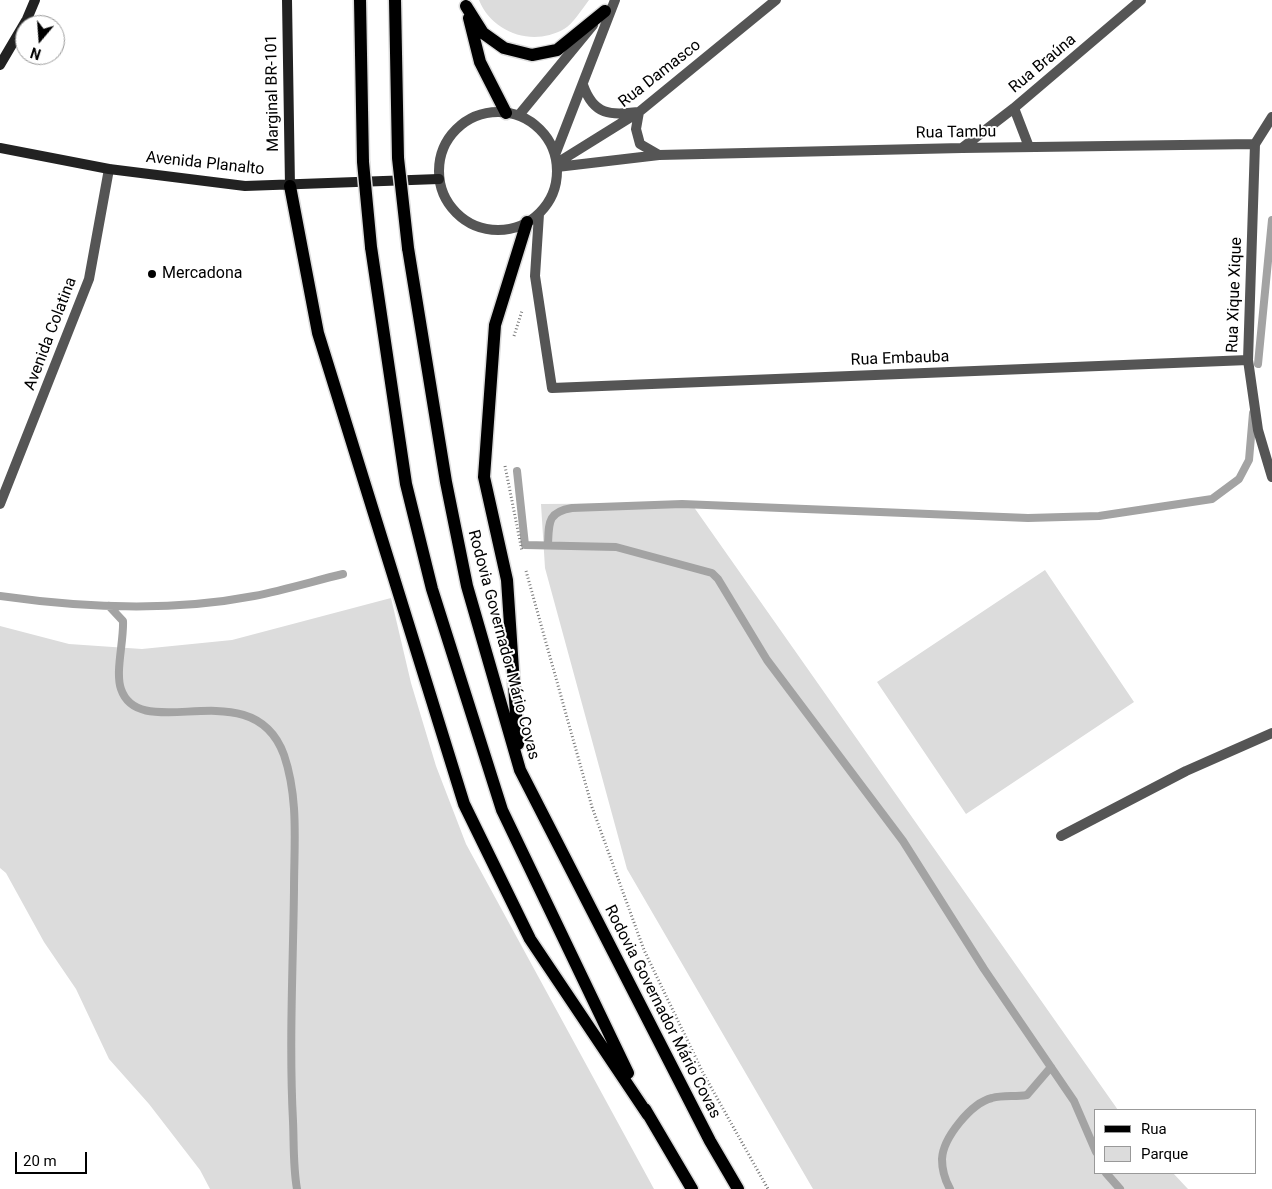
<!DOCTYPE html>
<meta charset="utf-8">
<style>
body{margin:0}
#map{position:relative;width:1272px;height:1189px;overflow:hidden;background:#fff;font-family:Roboto,sans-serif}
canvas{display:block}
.legend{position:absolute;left:1094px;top:1109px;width:162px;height:65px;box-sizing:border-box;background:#fff;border:1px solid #999;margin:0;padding:6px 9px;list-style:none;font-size:15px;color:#000}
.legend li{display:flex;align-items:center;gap:10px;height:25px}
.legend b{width:25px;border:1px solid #999}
.north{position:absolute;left:15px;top:15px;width:50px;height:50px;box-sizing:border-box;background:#fff;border:1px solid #999;border-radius:50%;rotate:198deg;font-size:14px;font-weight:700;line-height:20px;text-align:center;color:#000}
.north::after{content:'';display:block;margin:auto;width:18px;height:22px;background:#000;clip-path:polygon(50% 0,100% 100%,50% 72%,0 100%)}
.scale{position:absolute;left:15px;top:1152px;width:72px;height:22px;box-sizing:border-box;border:2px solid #000;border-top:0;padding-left:6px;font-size:15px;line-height:18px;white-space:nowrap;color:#000;-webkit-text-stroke:4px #fff;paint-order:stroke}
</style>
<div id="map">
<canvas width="1272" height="1189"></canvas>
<ul class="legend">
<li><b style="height:6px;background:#000"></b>Rua</li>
<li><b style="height:14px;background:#dcdcdc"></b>Parque</li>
</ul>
<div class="north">N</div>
<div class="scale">20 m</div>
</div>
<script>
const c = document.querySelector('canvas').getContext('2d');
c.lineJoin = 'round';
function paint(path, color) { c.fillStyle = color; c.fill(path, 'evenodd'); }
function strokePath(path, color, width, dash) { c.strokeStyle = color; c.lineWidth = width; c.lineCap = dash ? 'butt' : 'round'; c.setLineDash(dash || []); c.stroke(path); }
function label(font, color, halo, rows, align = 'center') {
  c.font = font + ' Roboto,sans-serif'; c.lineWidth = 4; c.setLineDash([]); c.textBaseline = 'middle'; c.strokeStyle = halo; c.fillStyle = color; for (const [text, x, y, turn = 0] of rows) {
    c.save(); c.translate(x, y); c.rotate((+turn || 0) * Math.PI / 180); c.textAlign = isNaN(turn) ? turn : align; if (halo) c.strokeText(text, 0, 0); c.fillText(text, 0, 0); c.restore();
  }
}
const green = new Path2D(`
 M479 0H589C582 9 573 24 564 29 533 47 492 33 479 0Z
 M691 503 1118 1110H1096V1173H1173L1188 1189H813L627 869 545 568 541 504Z
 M1045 570 1134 702 966 814 877 682Z
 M391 598 411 683 436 766 466 844 654 1189H210L200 1170 149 1104 109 1059 76 989 44 942 6 873 0 868V626L69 644 142 649 232 640Z`);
const stream = new Path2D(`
 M1258 364 1272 220
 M517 471 525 545 616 547 712 573 718 579 767 660 903 841 984 969 1074 1101 1096 1152
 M548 545C549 523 547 512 572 508L682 504 1028 518 1099 516 1212 499 1239 479 1249 460 1253 413
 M0 596C84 608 171 612 254 596 284 590 314 581 343 574
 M109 606 123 621C124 641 115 672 121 689 140 746 253 669 284 755 299 799 294 845 294 890 293 967 289 1044 293 1121 294 1143 293 1167 297 1189
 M1106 1173 1120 1189
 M950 1189C945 1180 942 1170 942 1159 943 1138 971 1103 992 1098 1003 1095 1015 1097 1027 1095L1051 1067`);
const path = new Path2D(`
 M514 336 522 311
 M505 466 522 551
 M526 571 592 807 644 950 703 1073 768 1189`);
const lane = new Path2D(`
 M1061 836 1186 771 1272 733`);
const street = new Path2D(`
 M583 85C594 116 610 115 639 112L636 129 640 144 659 155
 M1014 108 1029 147
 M439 171a59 59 0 1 1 118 0a59 59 0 1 1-118 0Z
 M519 115 593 25
 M1272 117 1255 144 1248 360 1258 430 1272 477
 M962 148 1014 108 1141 0
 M555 155 615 0
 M557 163 639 112 776 0
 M557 167 659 155 962 148 1255 144
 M539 214 535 276 552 388 1248 360
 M0 504 89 279 109 169`);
const secondary = new Path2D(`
 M287 0 290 186
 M0 65 27 19 35 0
 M0 148 109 169 245 186 439 179`);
const primary = new Path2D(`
 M360 0 363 162
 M395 0 398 158
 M466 6 483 33 504 48 532 55 557 50 605 11
 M469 18 480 62 506 113
 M290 186 318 333 464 804 530 939 648 1115
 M371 247 406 484 432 589 502 810 628 1073
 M408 248 446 482 467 586 520 770 710 1141 738 1189
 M518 744 507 580 484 477 495 325 527 222
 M645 1109 692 1189`);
const primaryBridge = new Path2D(`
 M398 158 408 248
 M363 162 371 247`);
const markers = [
 [152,274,5,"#000"]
];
const streetNames = [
 ["Rua Braúna",1043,64,-40],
 ["Rua Damasco",660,74,-38],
 ["Marginal BR-101",273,93,-91],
 ["Rua Tambu",956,133,-1],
 ["Avenida Planalto",205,164,6],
 ["Rua Xique Xique",1235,295,-88],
 ["Avenida Colatina",51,334,-69],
 ["Rua Embauba",900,359,-2],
 ["Rodovia Governador Mário Covas",503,645,75],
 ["Rodovia Governador Mário Covas",662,1012,63]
];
const poiNames = [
 ["Mercadona",162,274]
];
paint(green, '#dcdcdc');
strokePath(stream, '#a3a3a3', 8);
strokePath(primary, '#dbdbdb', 15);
strokePath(path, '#777', 3, [1, 2.5]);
strokePath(lane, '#555', 10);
strokePath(street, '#555', 10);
strokePath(secondary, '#222', 10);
strokePath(primary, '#000', 12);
strokePath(primaryBridge, '#dbdbdb', 15, []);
strokePath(primaryBridge, '#000', 12);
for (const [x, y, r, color] of markers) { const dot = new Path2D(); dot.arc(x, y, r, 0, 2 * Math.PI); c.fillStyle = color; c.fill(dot); strokePath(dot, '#fff', 2); }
label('16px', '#000', '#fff', streetNames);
label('16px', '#000', '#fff', poiNames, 'left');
</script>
